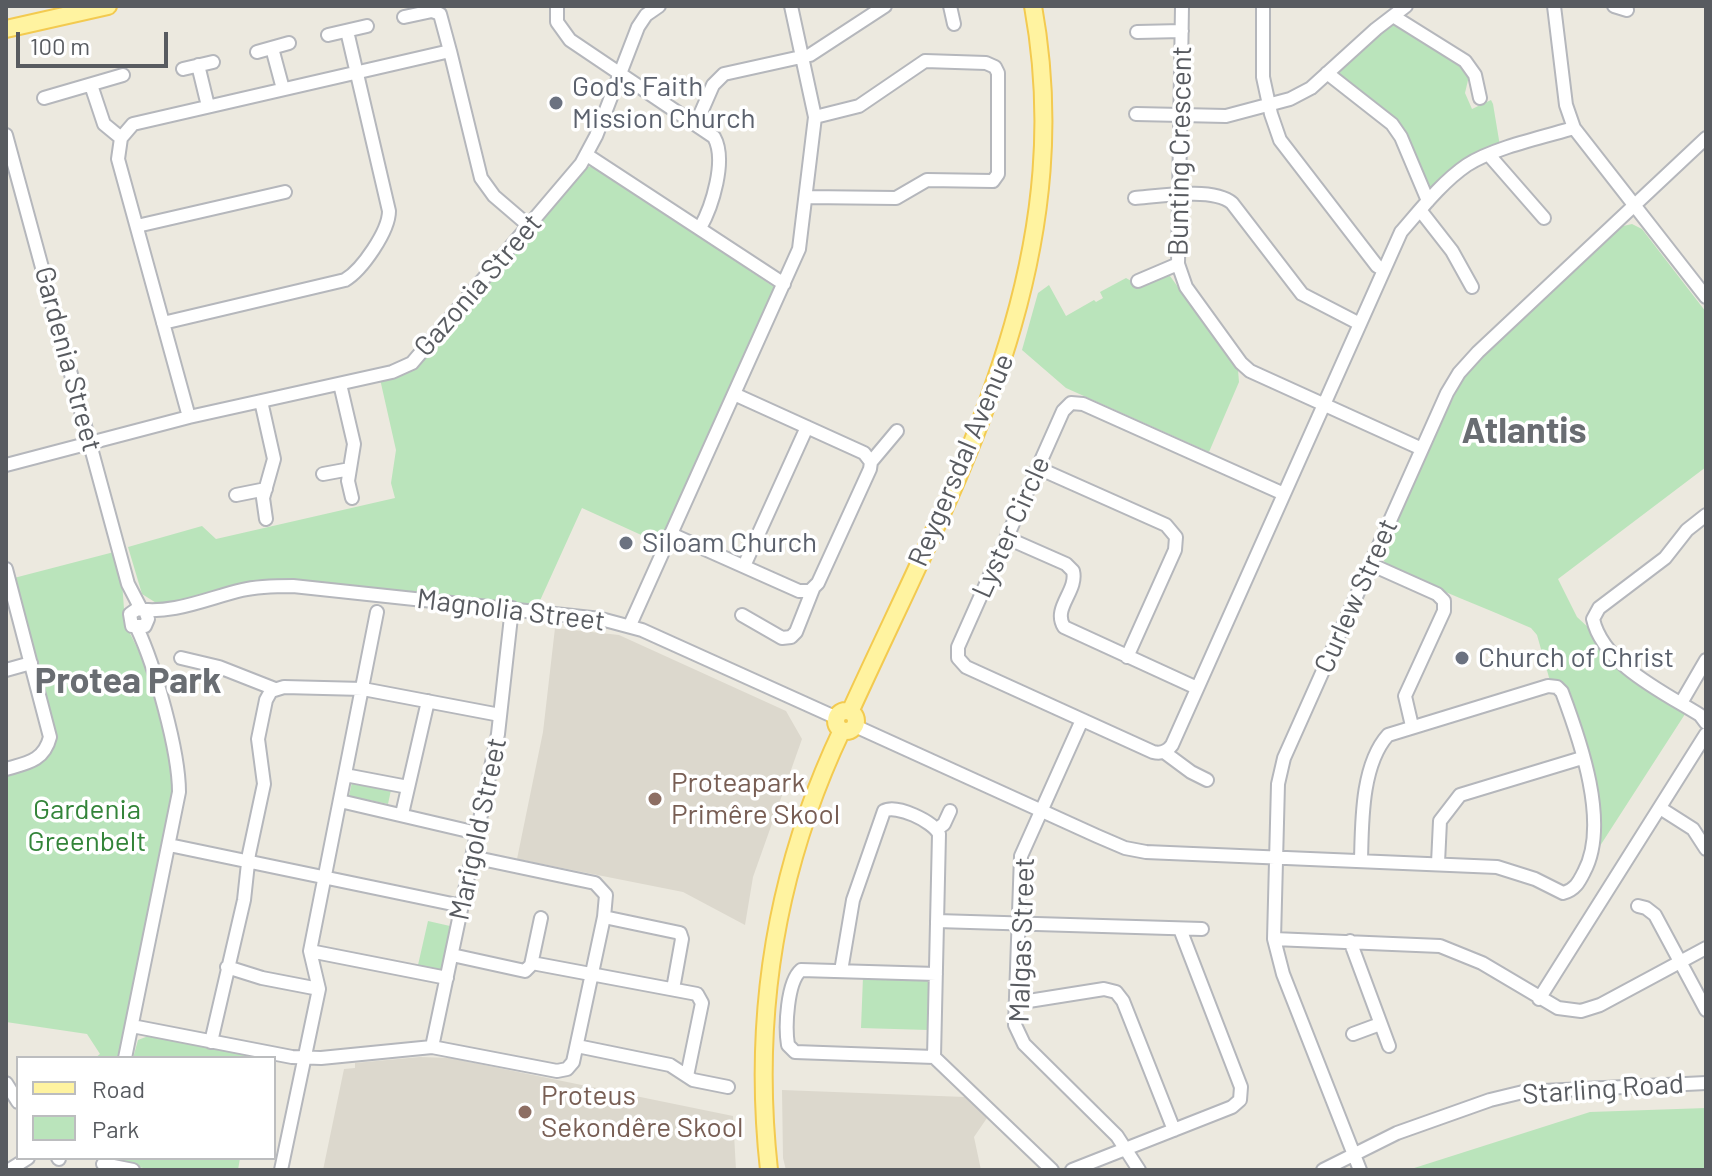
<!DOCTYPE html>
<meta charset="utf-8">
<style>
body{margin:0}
#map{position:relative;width:1712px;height:1176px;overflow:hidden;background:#ece9df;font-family:Barlow,sans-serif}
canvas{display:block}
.frame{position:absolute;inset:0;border:8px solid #585b60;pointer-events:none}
.legend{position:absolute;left:16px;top:1056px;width:260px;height:104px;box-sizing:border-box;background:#fff;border:2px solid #bcbdbf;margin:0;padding:10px 14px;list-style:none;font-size:24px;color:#585b60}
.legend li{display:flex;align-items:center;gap:16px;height:40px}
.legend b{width:40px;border:2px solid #bcbdbf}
.scale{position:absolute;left:16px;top:32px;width:152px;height:36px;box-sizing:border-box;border:4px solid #585b60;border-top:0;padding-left:10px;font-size:24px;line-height:28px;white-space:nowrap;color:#585b60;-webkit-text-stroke:6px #fff;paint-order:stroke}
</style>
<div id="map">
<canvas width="1712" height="1176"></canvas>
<div class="frame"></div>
<ul class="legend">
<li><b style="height:10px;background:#fff3a0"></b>Road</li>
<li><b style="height:22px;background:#bae4bb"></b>Park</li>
</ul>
<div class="scale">100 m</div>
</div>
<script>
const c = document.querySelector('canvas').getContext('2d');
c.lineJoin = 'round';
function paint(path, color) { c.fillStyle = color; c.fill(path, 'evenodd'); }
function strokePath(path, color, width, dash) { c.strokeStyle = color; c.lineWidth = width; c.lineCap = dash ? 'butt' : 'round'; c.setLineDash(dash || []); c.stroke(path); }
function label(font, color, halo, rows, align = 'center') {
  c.font = font + ' Barlow,sans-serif'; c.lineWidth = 7; c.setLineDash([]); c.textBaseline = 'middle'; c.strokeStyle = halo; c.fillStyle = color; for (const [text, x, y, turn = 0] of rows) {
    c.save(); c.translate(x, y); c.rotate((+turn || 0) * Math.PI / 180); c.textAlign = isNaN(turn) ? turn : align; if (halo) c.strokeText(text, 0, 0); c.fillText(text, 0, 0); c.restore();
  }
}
const education = new Path2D(`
 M555 628 619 635 786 711 802 739 753 877 745 925 683 892 517 859 543 732Z
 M420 1057 450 1058 733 1116 736 1170H323L344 1069 355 1068V1063Z
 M782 1090 965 1097 987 1118 974 1137 981 1170H786L783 1158Z`);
const green = new Path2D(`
 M1395 22 1462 63 1469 76 1465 93 1472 109 1491 100 1493 104 1500 146 1433 189 1426 186 1401 126 1338 74 1340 69 1390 23Z
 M594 166 774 287 775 294 661 544 582 508 538 605 306 582 161 606 142 594 128 547 202 526 216 539 395 498 391 483 396 450 380 379 409 371 586 167Z
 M1632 224 1642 229 1706 312V467L1558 579 1577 617 1590 629 1617 665 1687 711 1598 849 1597 798 1559 682 1550 681 1537 635 1531 628C1483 607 1434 588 1386 566L1382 555 1441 422 1466 373 1619 227Z
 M1165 276H1170L1238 370 1239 382 1209 452 1066 388 1022 350 1038 293 1049 285 1066 316 1094 300 1096 302 1103 298 1100 292 1126 278C1143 288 1147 284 1165 276Z
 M114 552 122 581 125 623 144 662 170 756 173 793 119 1058H95L100 1054 87 1034 6 1022V773L30 766 55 736 14 578Z
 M352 782 391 790 388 804 349 796Z
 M428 921 450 926 441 970 418 965Z
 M863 977 928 981V1030L861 1028Z
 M151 1035 261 1057 133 1058 138 1040Z
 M1706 1108V1170H1408L1590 1112Z
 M117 1158H240L238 1170C210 1170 137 1176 117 1158Z`);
const minor = new Path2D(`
 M557 6V22L570 40 714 137C727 160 712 207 700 228
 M950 6 954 24
 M1182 6 1178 264 1186 287 1241 363 1250 371 1422 449
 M1263 6V77L1271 114 1280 140 1377 266 1384 270
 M1554 6 1566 105 1574 128 1706 297
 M1614 6 1627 10
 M1393 16 1465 61 1475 75 1480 98
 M404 17 432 11 440 14 450 51
 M1137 32 1182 31
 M328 35 367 26
 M272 48 283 89
 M257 52 289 43
 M198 65 208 106
 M183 69 213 62
 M1327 73 1392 124 1401 137 1428 201
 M91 85 104 124 121 138
 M44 98 123 75
 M1136 114 1226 116 1290 99 1311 88 1376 29 1406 6
 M696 124 713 85 724 74 810 55 885 6
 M6 135 128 584 141 609
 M587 155 784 284
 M1489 155 1544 218
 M806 197 896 198 927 180 993 181 998 174V73L995 67 986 63 925 61 859 106 815 117
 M1135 198C1159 196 1214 187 1232 203L1302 294 1360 324
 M1420 210 1452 251 1472 287
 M137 226 285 192
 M1138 281 1178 264
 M163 323 345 280C362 270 389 231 389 211L347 31
 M340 384 354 444 348 481 352 498
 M261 401 274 459 263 498 266 519
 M189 417 118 159 121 138 133 124 450 51 481 178 494 196 529 226
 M871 462 897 431
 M6 465 189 417 392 372 412 363 581 164 596 136 638 27 646 15 659 6
 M1038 468 1166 525 1176 537 1175 550 1127 657
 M323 474 350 469
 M1284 494 1083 404 1071 403 1063 411 958 647V658L966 667 1153 752C1161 754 1167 752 1172 745L1401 232C1421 209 1442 182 1467 165 1493 148 1543 137 1574 128
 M236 495 266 489
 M1706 515 1687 530 1665 558 1599 608 1593 619C1603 664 1663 692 1700 715L1706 723
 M671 534 799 591H810L818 583 870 469 871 462 864 453 734 394
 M1007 538 1066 564 1073 571C1078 591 1052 608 1064 627L1197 688
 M1370 564 1437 594 1444 601V611L1405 696 1412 726
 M744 566 807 427
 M6 569 50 737C44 761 27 763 6 769
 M145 611 148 619 145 626H132L130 614 137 609C172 615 208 598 242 590 259 586 276 586 293 586L601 619 642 630 837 718
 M742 615 782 638 791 637 796 632 813 589
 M630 625 799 249 815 117 791 6
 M181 658 219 667 275 689
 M6 670 31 663
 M1681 703 1706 660
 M1082 720 1021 856 1015 1025 1024 1044 1117 1136 1139 1170
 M855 726 1097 836 1125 848 1146 852 1497 867 1535 879 1563 893C1575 890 1579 882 1584 872 1610 824 1580 740 1562 692L1557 687 1548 686 1388 735C1361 765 1362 823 1361 861
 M1164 752 1191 772 1207 780
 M345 775 408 787
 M340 801 477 833
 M1660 808 1693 829 1706 849
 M402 814 428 701
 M937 829 944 824 950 811
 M169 845 462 906
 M1438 863 1440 821 1460 795 1582 758
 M1638 906 1646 908 1655 915 1706 1010
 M604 917 680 933 682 939 673 989
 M937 921 1202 929
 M1274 939 1440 946 1482 963 1558 1008 1581 1011 1600 1005 1706 948
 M1350 941 1389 1046
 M310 951 447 978
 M452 955 525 971 531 965 541 918
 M532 963 697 994 702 1003 687 1076
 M227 967 262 978 319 989
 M841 971 853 900 884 811C896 804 933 821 939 834L934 1057 1052 1170
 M1539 999 1706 734
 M1016 1003 1104 989 1116 992 1123 1001 1174 1130
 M132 1026 292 1057 321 1058 432 1047 498 734 512 608
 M1353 1034 1380 1024
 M211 1042 244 900 249 854 264 784 258 739 266 700 271 691 284 687 363 689 500 715
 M577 1046 670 1065 693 1080 728 1087
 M432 1047 557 1071 567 1069 573 1062 604 917 606 895 595 883 472 857
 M934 1057 795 1052 788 1045C785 1027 787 982 801 970L936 974
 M125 1058 179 792C179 751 155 666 137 628
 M6 1083 18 1102
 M58 1158 59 1159
 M103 1164 133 1170
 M9 1170 28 1158
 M281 1170 319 989 310 951 377 612
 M1072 1170 1232 1107 1240 1100 1241 1087 1180 929
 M1323 1170 1397 1133 1490 1100 1523 1092 1706 1083
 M1360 1170 1283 974 1274 939 1278 784 1284 758 1447 393 1459 373 1478 352 1706 138`);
const major = new Path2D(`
 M6 29 108 6
 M836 721a10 10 0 1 1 20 0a10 10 0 1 1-20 0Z
 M850 712C954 483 1081 268 1033 6
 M769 1170C752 1017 776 869 842 730`);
const markers = [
 [556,103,8,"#6b7280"],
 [626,543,8,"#6b7280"],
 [1462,658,8,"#6b7280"],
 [655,799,8,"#8d6e63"],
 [525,1112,8,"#8d6e63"]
];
const worshipNames = [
 ["God's Faith",572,87],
 ["Mission Church",572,119],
 ["Siloam Church",642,543],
 ["Church of Christ",1478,658]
];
const streetNames = [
 ["Bunting Crescent",1180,151,-89],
 ["Gazonia Street",478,285,-49],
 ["Gardenia Street",68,359,75],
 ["Reygersdal Avenue",961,460,-67],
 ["Lyster Circle",1011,527,-66],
 ["Curlew Street",1356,596,-66],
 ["Magnolia Street",511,610,7],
 ["Marigold Street",478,829,-78],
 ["Malgas Street",1022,940,-88],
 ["Starling Road",1603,1089,-4]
];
const educationNames = [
 ["Proteapark",671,783],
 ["Primêre Skool",671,815],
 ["Proteus",541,1096],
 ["Sekondêre Skool",541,1128]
];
const parkNames = [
 ["Gardenia",87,810],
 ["Greenbelt",87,842]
];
const districtNames = [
 ["Atlantis",1524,431],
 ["Protea Park",128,681]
];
paint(education, '#dcd8cd');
paint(green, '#bae4bb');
strokePath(minor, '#b5b7bc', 16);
strokePath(major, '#f3ca50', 20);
strokePath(minor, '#fff', 12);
strokePath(major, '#fff3a0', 16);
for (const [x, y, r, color] of markers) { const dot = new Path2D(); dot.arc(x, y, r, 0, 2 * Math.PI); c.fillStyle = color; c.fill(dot); strokePath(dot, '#fff', 3); }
label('28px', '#5b616d', '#fff', worshipNames, 'left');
label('28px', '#585b60', '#fff', streetNames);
label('28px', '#785e54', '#fff', educationNames, 'left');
label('28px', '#338439', '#fff', parkNames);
label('bold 36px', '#696d72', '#fff', districtNames);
</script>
